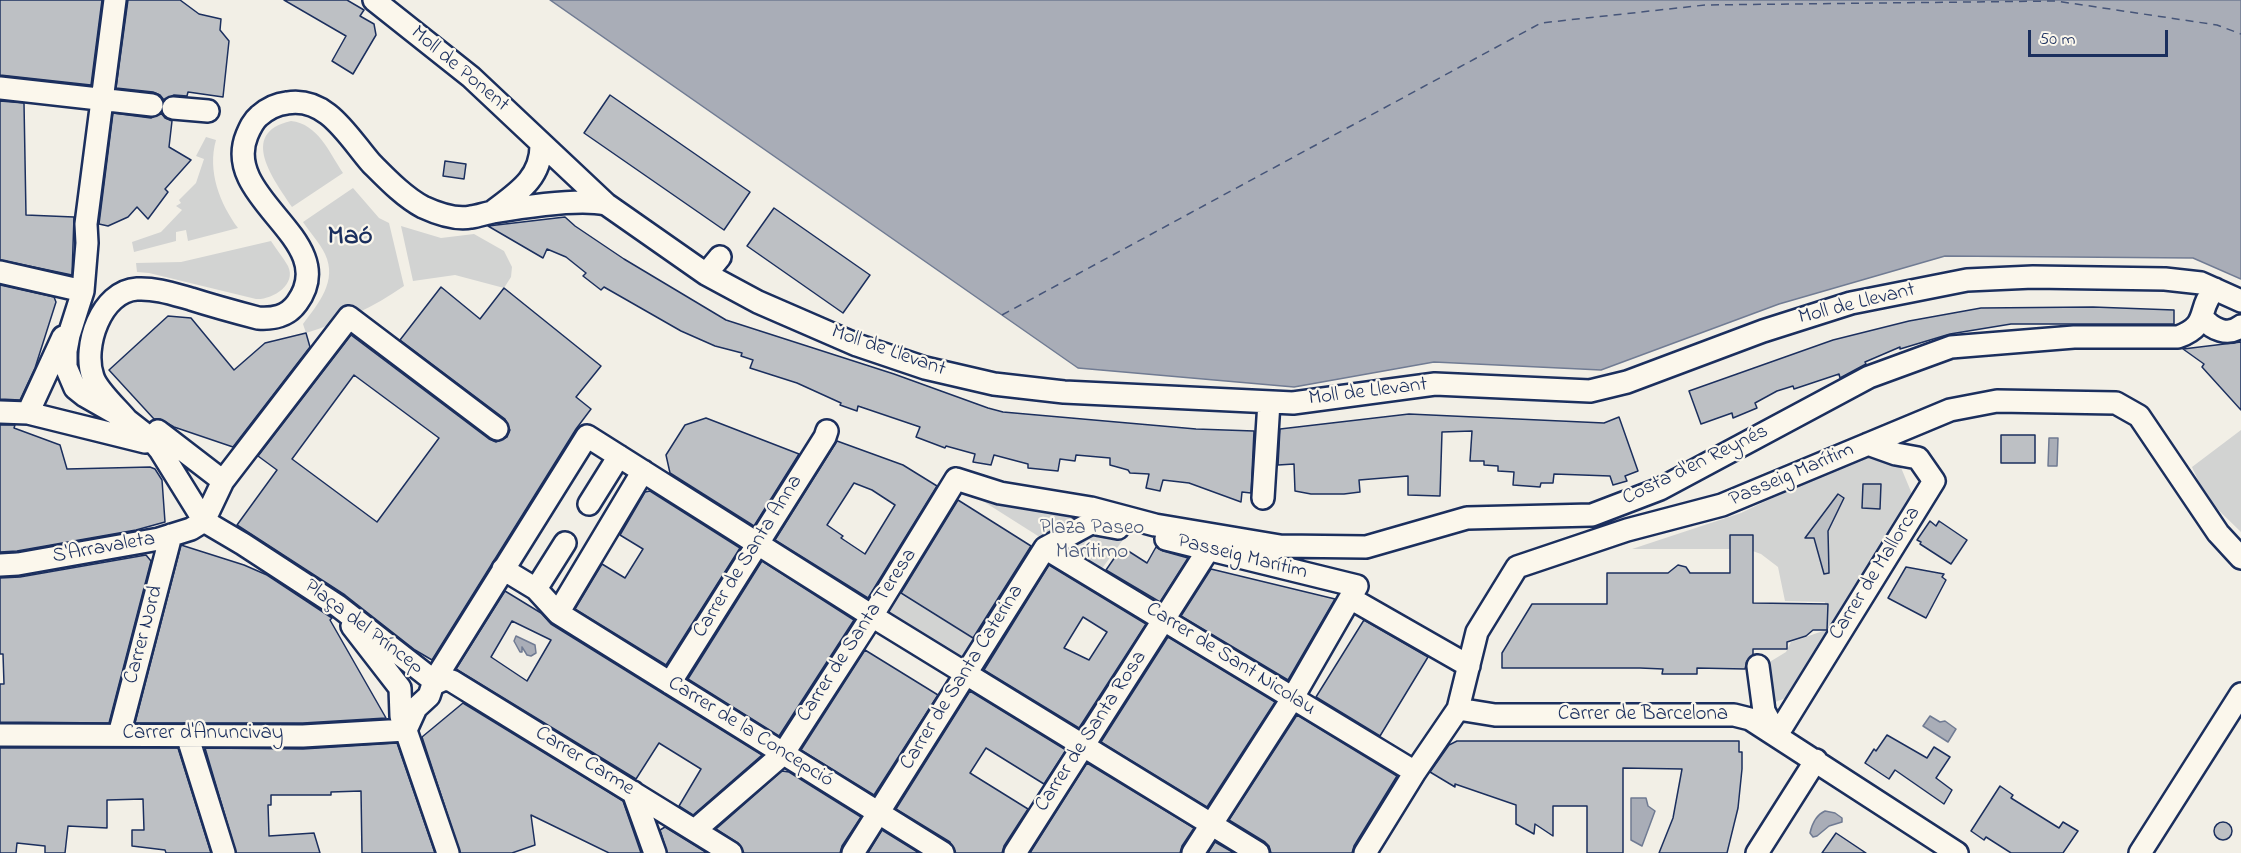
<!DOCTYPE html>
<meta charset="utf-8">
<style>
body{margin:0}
#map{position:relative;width:2241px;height:853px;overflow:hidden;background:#f2efe6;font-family:"Indie Flower",sans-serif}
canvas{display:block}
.scale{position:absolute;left:2028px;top:30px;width:140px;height:27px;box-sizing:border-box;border:3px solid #1b2f5e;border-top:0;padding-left:8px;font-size:18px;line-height:21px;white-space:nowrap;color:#1b2f5e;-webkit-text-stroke:4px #fbf7ec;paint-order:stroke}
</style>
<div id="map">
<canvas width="2241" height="853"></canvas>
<div class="scale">50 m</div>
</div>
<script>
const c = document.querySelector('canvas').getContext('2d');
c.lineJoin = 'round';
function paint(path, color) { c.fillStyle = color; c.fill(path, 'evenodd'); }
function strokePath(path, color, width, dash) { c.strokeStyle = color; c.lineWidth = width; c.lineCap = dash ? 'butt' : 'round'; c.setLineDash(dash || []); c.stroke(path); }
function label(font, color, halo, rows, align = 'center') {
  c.font = font + ' "Indie Flower",sans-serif'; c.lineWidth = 4.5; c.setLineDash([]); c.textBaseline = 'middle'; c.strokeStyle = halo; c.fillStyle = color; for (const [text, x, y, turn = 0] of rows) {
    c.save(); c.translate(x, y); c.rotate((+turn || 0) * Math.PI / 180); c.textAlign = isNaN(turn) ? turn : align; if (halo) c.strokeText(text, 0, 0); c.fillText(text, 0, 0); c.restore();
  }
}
const green = new Path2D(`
 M291 121C318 124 329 152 343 173L292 207C275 181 237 133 291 121Z
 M206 137 216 140C207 171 220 204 238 228L188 241 186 230 176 232V241L134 252 132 242 161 232 182 210 176 206 181 203 179 200 196 183 204 159 196 156Z
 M353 188 379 218 389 223 404 286C374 307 341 322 306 333L303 324C318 304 338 281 325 254 320 243 310 233 303 222Z
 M401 226 441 238 474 234 504 251 512 267 511 277 504 288 455 275 413 281Z
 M271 241C276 249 283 257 288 266 297 285 272 300 256 299L149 273 137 272 136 263 181 262Z
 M2241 430V532L2206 498 2192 467Z
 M1871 454 1897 458 1912 494 1794 695 1770 704 1763 666 1786 652 1791 642 1823 631 1825 602 1785 601 1778 567 1761 554 1747 549H1632L1741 513 1840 465Z
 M967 491 1024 509 1074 512 1133 526 1098 574Z
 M897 592 981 643 965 662 875 612Z`);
const water = new Path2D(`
 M550 0H2241V279L2193 258 1945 256 1779 304 1601 370 1434 362 1294 387 1078 368Z
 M2049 438H2058L2057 466H2048Z
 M516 636 535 645 536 653 531 656 527 655 522 647V652H520L514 641Z
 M1930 716 1940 722 1945 721 1956 729 1948 742 1923 726Z
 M1631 798H1646L1648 806 1655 811 1642 846 1631 840Z
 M1825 811 1835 813 1842 818V822L1829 826 1817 836 1813 837 1810 833C1812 824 1816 815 1825 811Z`);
const ferry = new Path2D(`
 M1002 315 1541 23 1705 5 2056 1 2217 25 2241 34`);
const building = new Path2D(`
 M0 0H102L91 85 0 75Z
 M128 0H180L199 14 221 19 220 30 229 41 223 97 188 92 187 96 174 95 164 100 160 95 153 92 116 88Z
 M284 0H347L364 10 360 16 374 24 376 35 353 74 332 61 346 36Z
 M610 95 750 192 724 230 584 133Z
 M0 101 24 103 26 215 74 217 72 275 0 260Z
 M113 113 151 118 161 113 165 118 172 121 169 147 191 160 165 189 168 192 148 219 137 207 128 217 108 226 99 224Z
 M445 161 466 164 464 179 443 176Z
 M774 208 870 275 843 313 747 246Z
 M565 217 575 226 624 259 726 320 894 374 988 408 1003 412 1196 429 1254 431 1251 493 1242 492 1241 502 1189 483 1163 480 1160 491 1146 488 1149 474 1130 473 1128 470 1110 465V458L1076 455 1075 461 1060 459 1058 471 1028 468V464L994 455 991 465 973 462 975 454 946 446 945 448 916 437 920 427 858 406 857 411 840 405 841 403 797 383 750 368 753 360 741 356 742 353 715 346 681 331 604 287 601 290 583 276 586 273 566 257 547 249 543 258 488 226Z
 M0 285 54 297 56 302 35 368 20 400 0 399Z
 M441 287 480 319 504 288 601 366 576 397 591 409 576 429 432 660 415 650 345 595 237 525 277 470 258 456 351 335 489 439 496 442 507 437 510 430 505 419 400 340ZM354 375 439 438 377 522 292 459Z
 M2093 307 2174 310V324H2011L1950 334 1900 349V347L1865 362 1866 364 1840 378 1839 374 1794 389 1793 386 1777 391 1755 403 1757 408 1733 418 1732 413 1701 424 1689 391 1833 340 1909 321 1981 308Z
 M168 316 191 318 234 370 265 343 306 333 310 347 233 447 174 427 160 419H154L109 370Z
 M2241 342V410L2202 367 2204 364 2183 349Z
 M1409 414 1604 423 1619 417 1638 471 1625 476 1627 481 1613 485 1610 476 1554 474 1553 483H1541L1540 487 1513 485 1514 472 1498 471V466L1484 465V461H1470L1472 431 1442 432 1440 496 1408 495V476L1359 480 1360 492 1344 494H1311L1295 491 1294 464 1278 465 1280 429Z
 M706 418 799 454 754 526 670 473 666 455 685 425Z
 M0 425H15L14 428 60 445 67 469 150 467 155 469 162 480 165 522 136 530 17 551 0 552Z
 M2001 435H2035V463H2001Z
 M837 441 903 465 937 486 868 598 775 540ZM854 483 872 490 895 505 865 554 841 538 843 536 827 525Z
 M1863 484H1881L1880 509 1862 508Z
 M650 491 740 548 666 665 575 609 602 564 625 578 643 549 620 535 645 492Z
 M1838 494 1844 498 1828 531 1829 573 1824 574 1814 538H1805Z
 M958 500 1031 546 973 638 901 593Z
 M1930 521 1936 526 1939 521 1967 540 1951 564 1920 544 1921 542 1917 540Z
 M1730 535H1753V603L1828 604 1827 630H1813L1806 636 1787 642V649H1753V655L1747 661 1745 669 1697 668V674H1662L1663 669 1640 668H1502V653L1532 604H1607V573H1668L1678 565 1686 567 1690 573H1730Z
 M181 545 244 565 267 575 332 618 330 620 386 718 303 723H135Z
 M1122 547 1147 563 1156 547 1163 551 1188 558 1160 602 1106 570Z
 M146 555 151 561 109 723 0 722V684H4L3 654H0V578L20 577Z
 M762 561 854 620 779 736 688 679Z
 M1049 565 1146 624 1079 728 984 670ZM1083 617 1107 632 1089 660 1064 648Z
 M1906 567 1944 574 1942 577 1946 580 1926 618 1888 598Z
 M1211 569 1335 599 1288 680 1181 616Z
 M505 591 541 613 551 624 762 755 693 815 679 806 701 769 659 743 636 779 456 669ZM512 621 551 640 527 681 491 657Z
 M1364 620 1428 657 1380 736 1316 697Z
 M1168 637 1275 702 1207 807 1101 742Z
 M865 650 938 695 874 795 801 750Z
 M970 691 1066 750 1044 784 986 748 970 773 1028 809 1004 846 1002 853H956L950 842 896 809Z
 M463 703 623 801 641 853H609L531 815 535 845 512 853H460L422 737Z
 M1297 715 1397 776 1354 846 1352 853H1271L1269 846 1265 842 1229 820Z
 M1887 735 1927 758 1934 747 1950 757 1936 778 1952 790 1944 804 1895 770 1889 779 1865 763 1874 749 1876 751Z
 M1457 741H1739V752H1742V769L1738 808 1727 853H1659L1673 818 1682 769 1623 768V853H1587V806H1553V836L1535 824 1534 834 1516 824V805L1455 784V787L1430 772 1449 745Z
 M397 743 435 853H362L361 791 331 792V795H271V805H268L269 836 314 833 320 853H236L205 748 303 749Z
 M0 748H178L211 853H166L165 850 132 846V830H144L143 799 107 800V828L68 826 65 853H45V846L17 843 16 853H0Z
 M1087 763 1194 828 1182 846 1180 853H1030Z
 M782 771 789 772 861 817 842 846 840 853H744L738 843 716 829Z
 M2000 786 2013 795 2011 798 2059 828 2063 822 2078 831 2063 853H2011L1986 837 1984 840 1971 831Z
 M2214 831a9 9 0 1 1 18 0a9 9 0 1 1-18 0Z
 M665 827 707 853H667L660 830Z
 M882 830 919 853H868Z
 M1836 833 1866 853H1822Z
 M1215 842 1234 853H1208Z`);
const minor = new Path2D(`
 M115 0 86 224 87 243 83 291 69 335 66 351V367L75 388 85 396 127 420 150 438 160 450 204 521 243 544 338 606 434 681 429 696 416 708 406 730
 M374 0 471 77 606 204 706 274 758 302 857 345 925 368 994 384 1064 392 1293 403 1435 384 1590 391 1627 382 1763 331 1851 303 1967 280 2033 277 2165 279 2201 283 2241 301
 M0 88 152 105
 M173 108 208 111
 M492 212C517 193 542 178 541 144
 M0 272 83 291
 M706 274 720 257
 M2203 318C2212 329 2228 337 2241 326
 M0 412 28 413 145 442
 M28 413 63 337
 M127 420C118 409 97 390 93 377 82 347 101 291 137 289 156 288 173 294 191 299 213 306 235 312 258 318 273 319 287 317 297 303 343 240 220 200 247 135 250 128 253 121 259 116 267 109 277 104 287 103 327 96 349 138 371 163 386 178 404 197 423 207 436 213 456 220 471 217 479 216 486 213 493 212 522 207 580 198 606 204
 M158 431 223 481
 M956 479 1000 493 1091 508 1155 525 1280 546 1366 547 1467 518 1592 515 1660 489 1869 377 1951 347 2074 337H2178C2211 325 2196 309 2215 289
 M1263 498 1269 402
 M589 504 619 456
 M204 521 223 481 349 317 497 429
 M1166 539 1357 586 1292 699 1193 853
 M1045 548 1415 772
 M0 565 18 564 159 539 191 529 204 521
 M503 569 536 589 558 613 943 853
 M536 589 565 543
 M1350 598 1469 666
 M558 613 643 471
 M352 626 400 688 401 716 448 853
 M1758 666 1764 711 1777 735 1934 481 1918 458 1896 454 1868 444
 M434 681 587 436 872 616 1258 853
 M670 683 825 437 827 431
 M434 684 445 679 452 681 731 853
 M1458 709 1495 715H1734L1750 719 1957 853
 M0 735 303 736 406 730
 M119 735 171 535
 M187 735 224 853
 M633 792 655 853
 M695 830 783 754 872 616 956 479
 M853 853 1045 548 1091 523 1118 528
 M1015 853 1208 550
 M1365 853 1415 772 1458 709 1477 632 1517 567 1627 530 1722 505 1950 410 1997 401 2116 403 2139 416 2218 533 2241 558
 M1757 853 1816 760
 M2140 853 2241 694`);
const streetNames = [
 ["Moll de Ponent",459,70,40],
 ["Moll de Llevant",1857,305,-14],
 ["Moll de Llevant",888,352,19],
 ["Moll de Llevant",1368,393,-7],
 ["Costa d'en Reynés",1696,466,-26],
 ["Passeig Marítim",1792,476,-23],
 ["S'Arravaleta",104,549,-10],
 ["Carrer de Santa Anna",749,557,-58],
 ["Passeig Marítim",1242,558,14],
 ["Carrer de Mallorca",1876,574,-58],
 ["Plaça del Príncep",363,628,37],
 ["Carrer Nord",145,635,-75],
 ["Carrer de Santa Teresa",858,636,-57],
 ["Carrer de Sant Nicolau",1230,660,32],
 ["Carrer de Santa Caterina",963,678,-58],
 ["Carrer de Barcelona",1643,716],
 ["Carrer de Santa Rosa",1092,732,-57],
 ["Carrer de la Concepció",750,733,32],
 ["Carrer d'Anuncivay",203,735],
 ["Carrer Carme",584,762,32]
];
const parkNames = [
 ["Plaza Paseo",1092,530],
 ["Marítimo",1092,554]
];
const districtNames = [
 ["Maó",350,239]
];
paint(green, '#d2d3d2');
paint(water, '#a9adb7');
strokePath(water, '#707b93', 1.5);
strokePath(ferry, '#465579', 1.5, [8, 6]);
paint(building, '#bdc0c4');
strokePath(building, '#1b2f5e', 1.5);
strokePath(minor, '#1b2f5e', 26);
strokePath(minor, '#fbf7ec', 21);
label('21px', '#1b2f5e', '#fbf7ec', streetNames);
label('21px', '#49587b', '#fbf7ec', parkNames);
label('bold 27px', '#1b2f5e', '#fbf7ec', districtNames);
</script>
